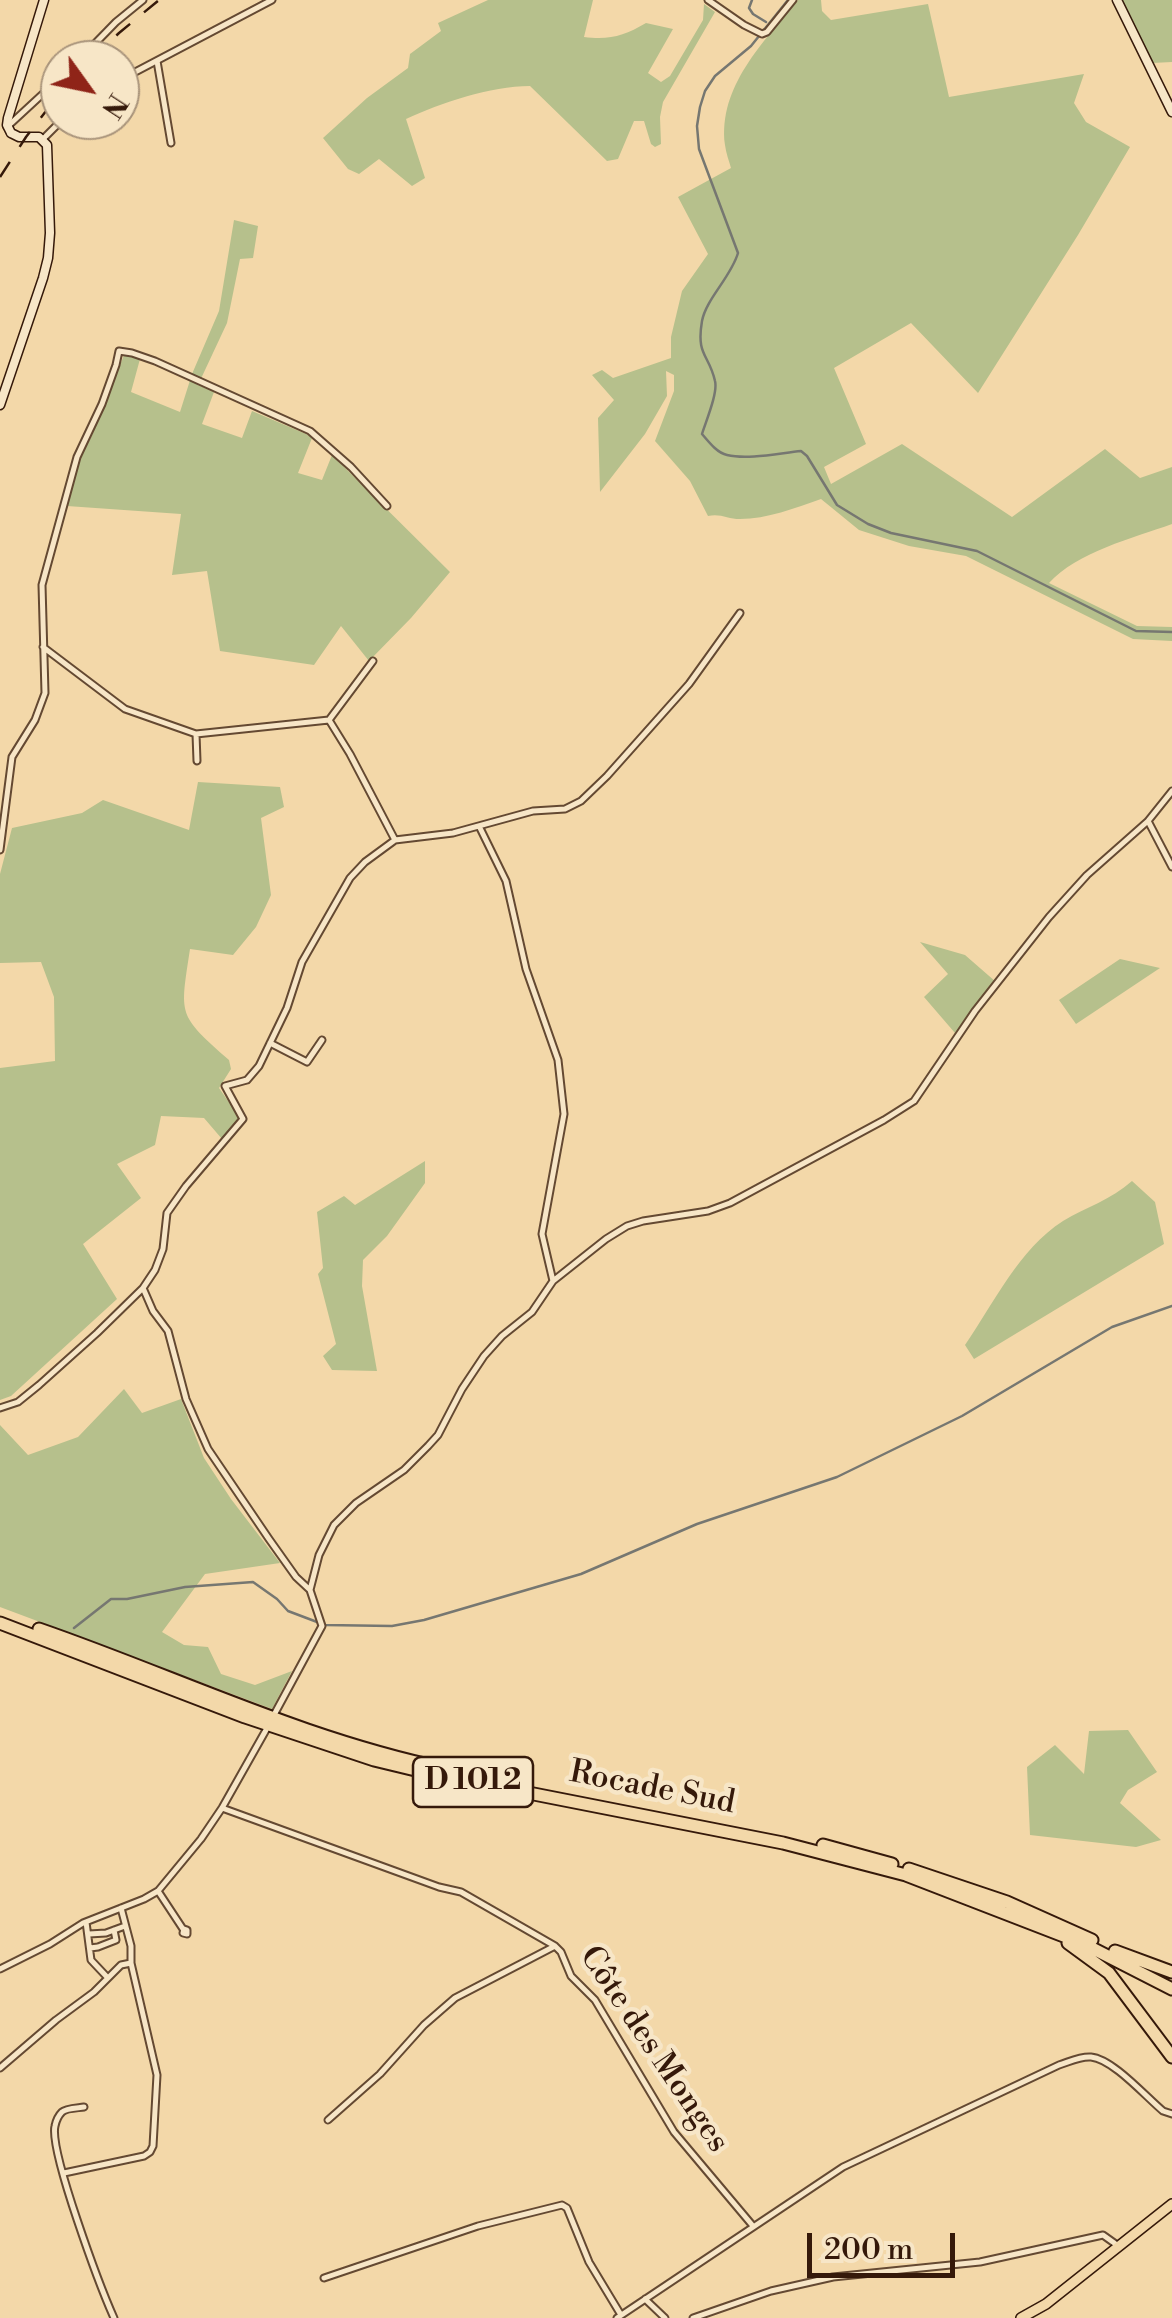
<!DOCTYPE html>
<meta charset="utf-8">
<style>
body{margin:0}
#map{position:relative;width:1172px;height:2318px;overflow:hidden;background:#f3d8a9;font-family:"Libre Bodoni",serif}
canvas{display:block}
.north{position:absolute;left:40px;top:40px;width:100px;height:100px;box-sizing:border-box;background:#f7e6c7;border:2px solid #a9947b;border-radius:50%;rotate:123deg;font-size:28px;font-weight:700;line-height:40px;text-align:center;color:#35190a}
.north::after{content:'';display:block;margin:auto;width:35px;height:45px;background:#8f2418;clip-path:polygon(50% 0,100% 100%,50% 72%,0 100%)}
.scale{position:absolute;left:807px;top:2233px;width:148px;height:45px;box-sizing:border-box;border:5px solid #35190a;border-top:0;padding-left:12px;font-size:30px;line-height:35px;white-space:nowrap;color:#35190a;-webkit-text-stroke:8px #f7e6c7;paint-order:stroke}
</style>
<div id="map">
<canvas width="1172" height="2318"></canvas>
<div class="north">N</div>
<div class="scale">200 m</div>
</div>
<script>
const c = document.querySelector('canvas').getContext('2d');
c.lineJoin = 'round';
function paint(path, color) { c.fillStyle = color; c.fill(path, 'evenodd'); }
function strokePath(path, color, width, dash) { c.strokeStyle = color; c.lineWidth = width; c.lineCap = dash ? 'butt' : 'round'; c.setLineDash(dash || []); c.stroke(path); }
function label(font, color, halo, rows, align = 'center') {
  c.font = font + ' "Libre Bodoni",serif'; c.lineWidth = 9; c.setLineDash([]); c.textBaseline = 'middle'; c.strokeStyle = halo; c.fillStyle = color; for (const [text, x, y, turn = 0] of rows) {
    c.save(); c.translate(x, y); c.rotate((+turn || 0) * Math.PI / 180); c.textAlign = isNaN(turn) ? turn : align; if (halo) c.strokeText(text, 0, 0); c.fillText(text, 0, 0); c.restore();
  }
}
const green = new Path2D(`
 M488 0H593L584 37C610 40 624 36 646 23L673 29 648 73 661 82 670 76 703 20 704 4 715 12 663 102 660 117 661 144 655 147 651 144 644 121H634L618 159 607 161 530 86C490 86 441 103 406 119L425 178 412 186 379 159 359 174 348 169 323 138 367 98 408 68 410 54 441 31 438 23Z
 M798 0H821L822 11 831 20 928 4 949 97 1084 74 1074 103 1086 122 1130 147 1078 235 978 393 911 323 834 368 866 444 824 467 831 484 902 444 1012 517 1105 449 1140 478 1172 467V524C1133 538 1077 552 1049 583L1137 626 1172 627V641L1133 639 966 556 909 546 859 530 821 499C795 508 767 519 740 519 728 519 720 513 708 516L690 481 655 441 674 391V375L666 371 667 396 645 434 600 492 598 418 614 400 592 375 602 370 613 378 671 358V337L682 291 708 254 678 197 731 168C729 161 726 153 725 145 718 86 764 42 798 0Z
 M1121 0H1172V62L1152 63Z
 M234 220 258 226 253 258 240 259 227 323 198 385 214 392 202 424 242 438 252 411 306 434 312 438 298 473 322 480 332 455 450 572 411 618 369 661 341 626 314 665 220 651 207 571 172 575 181 514 67 506 76 468 93 433 124 355 140 359 131 392 180 412 192 374 219 311Z
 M198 782 280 787 284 807 261 818 271 895 256 927 233 955 190 949C180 1016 177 1014 229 1060L231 1069 219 1088 240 1118 222 1139 204 1118 161 1116 155 1145 117 1164 141 1198 83 1244 117 1299 11 1396 0 1400V1068L55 1061 54 997 41 962 0 963V874L12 828 82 813 103 800 189 830Z
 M920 942 965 955 996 982 955 1033 924 997 948 974Z
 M1120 959 1160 968 1076 1024 1059 1000Z
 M425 1161V1183L387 1236 363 1260 362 1286 377 1371 332 1370 323 1356 336 1344 318 1274 323 1268 317 1212 344 1196 355 1205Z
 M1132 1181 1155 1202 1164 1244 974 1359 965 1345C994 1303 1019 1249 1063 1221 1086 1207 1111 1200 1132 1181Z
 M124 1389 142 1413 181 1399 204 1458 231 1499 280 1563 205 1574 162 1632 184 1645 208 1647 221 1674 255 1685 292 1671 272 1709 0 1607V1425L28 1455 78 1437Z
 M1128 1730 1157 1772 1128 1790 1120 1803 1161 1840 1136 1847 1030 1835 1027 1767 1055 1745 1084 1774 1089 1731Z`);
const stream = new Path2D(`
 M752 0 749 8 753 14 766 22
 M788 0 751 46 715 76 705 91 700 107 697 126 699 149 738 253C731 277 706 299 702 321 696 356 709 354 715 381 718 393 706 421 702 434 708 441 717 453 727 455 748 460 780 453 801 451L807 456 837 505 868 524 891 533 977 551 1136 631 1172 632
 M74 1628 111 1599H127L185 1587 253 1582 277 1599 288 1611 325 1625 392 1626 424 1620 581 1574 697 1524 837 1477 962 1416 1112 1327 1172 1306`);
const street = new Path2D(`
 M708 0 744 25 762 34 767 32 793 0
 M79 60 116 22 143 0
 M157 61 171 143
 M120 80 272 0
 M7 127 60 78
 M43 139 62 120
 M43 647 125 709 196 734 329 720 350 754 395 840
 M329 720 373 661
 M196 734 197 761
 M1148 821 1172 867
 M480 828 506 881 526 969 558 1060 564 1114 542 1234 553 1281
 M0 850 12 757 35 720 45 693 42 585 77 457 102 404 116 365 119 351 132 353 155 361 310 431 351 467 387 506
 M270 1043 307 1062 322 1040
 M143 1288 153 1311 168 1331 186 1399 208 1449 269 1539 296 1577 310 1590
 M0 1408 18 1402 39 1385 97 1333 143 1288 155 1270 163 1249 167 1213 186 1186 243 1119 225 1086 247 1080 259 1066 287 1008 302 962 350 878 365 862 395 840 453 833 533 811 565 809 581 801 607 776 689 684 740 613
 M275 1713 322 1626 310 1590 319 1555 334 1525 356 1503 404 1470 428 1446 438 1435 462 1389 484 1356 502 1336 532 1312 553 1281 606 1239 627 1226 643 1221 708 1211 730 1203 884 1120 914 1101 975 1011 1049 917 1087 875 1148 821 1172 791
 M222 1808 439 1887 461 1892 555 1946 561 1952 571 1976 595 2000 674 2132 753 2226
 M158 1891 183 1929
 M86 1922 91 1960 107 1977
 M184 1929 187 1930V1934L183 1933Z
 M89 1934 106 1933 125 1926
 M90 1948 98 1947 116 1940 114 1930
 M0 1969 50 1944 83 1923 144 1899 158 1891 201 1839 222 1808 266 1730
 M0 2068 56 2020 94 1992 121 1965 131 1963
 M84 2107C78 2108 66 2108 62 2112 58 2116 56 2121 55 2126 49 2151 101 2289 114 2318
 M328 2120 380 2074 424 2025 455 1998 555 1946
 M64 2173 144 2156 150 2152 153 2146 157 2075 131 1963V1946L121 1908
 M324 2278 478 2226 562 2205 567 2208 589 2262 621 2315
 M645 2299 665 2318
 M617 2318 843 2167 1059 2065C1069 2062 1080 2056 1091 2057 1113 2059 1146 2097 1163 2111L1172 2114
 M693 2318 771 2291 833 2277 980 2262 1103 2235 1117 2245`);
const secondary = new Path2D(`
 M1117 0 1172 112
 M11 133 7 125 8 118 44 0
 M0 405 43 278 48 258 50 233 47 145 39 137H19L11 133`);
const primary = new Path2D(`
 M1021 2318 1046 2304 1172 2204`);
const highway = new Path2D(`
 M0 1623 245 1717 374 1760 432 1774 783 1843 906 1875 1082 1943 1172 1989
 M39 1629C175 1676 305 1740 447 1769
 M823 1845 892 1864
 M909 1869 1007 1902 1092 1940
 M1068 1943 1109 1973 1172 2057
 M1115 1951 1172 1972`);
const rail = new Path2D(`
 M90 60 119 33 159 0
 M0 177 26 137 60 93`);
const shields = [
 [473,1782,120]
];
const shieldNames = [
 ["D 1012",473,1782]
];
const streetNames = [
 ["Rocade Sud",652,1789,11],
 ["Côte des Monges",653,2050,56]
];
paint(green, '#b6c08c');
strokePath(stream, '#767771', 2.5);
strokePath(street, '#644932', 9);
strokePath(secondary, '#35190a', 11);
strokePath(primary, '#35190a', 12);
strokePath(highway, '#35190a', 15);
strokePath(street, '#f7e6c7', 5);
strokePath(secondary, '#f7e6c7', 8);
strokePath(primary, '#f3d8a9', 9);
strokePath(highway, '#f3d8a9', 11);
strokePath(rail, '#35190a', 2.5, [18, 18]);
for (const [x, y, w] of shields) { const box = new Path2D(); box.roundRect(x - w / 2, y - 25, w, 50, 8); c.fillStyle = '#f7e6c7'; c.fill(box); strokePath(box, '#35190a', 2.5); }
label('bold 30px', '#35190a', null, shieldNames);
label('32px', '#35190a', '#f7e6c7', streetNames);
</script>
